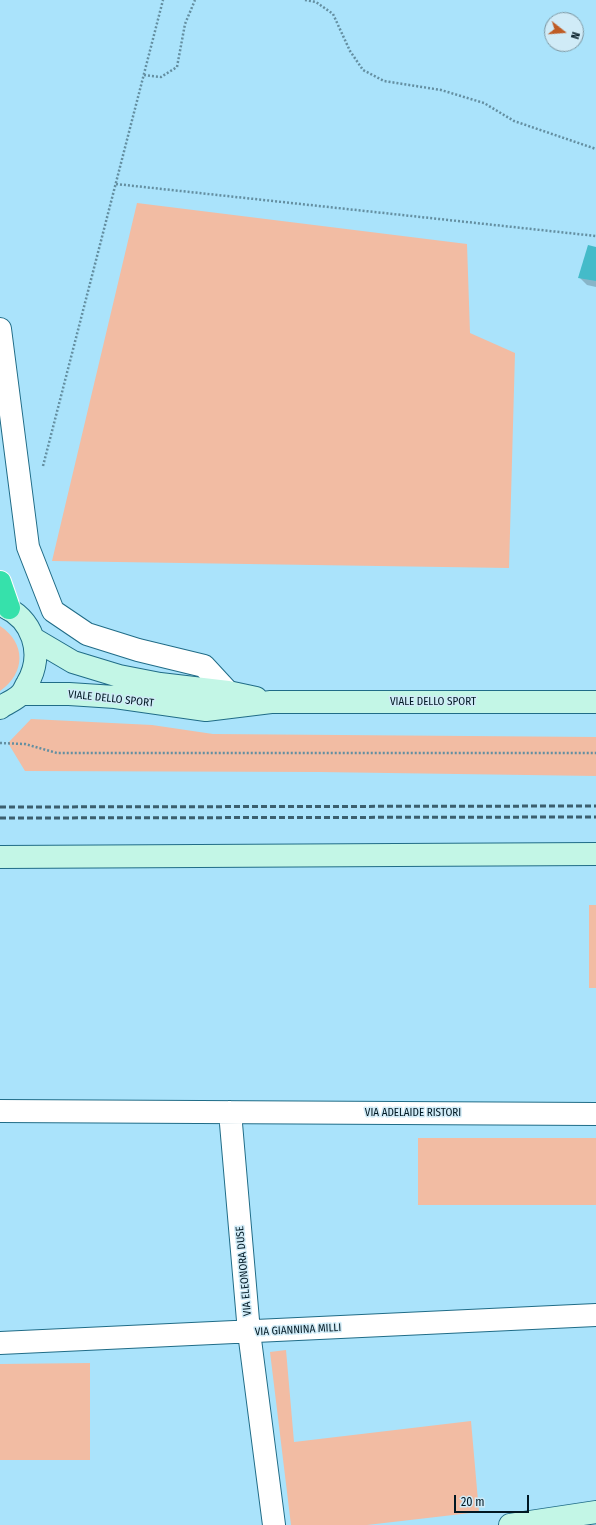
<!DOCTYPE html>
<style>
body{margin:0}
#map{position:relative;width:596px;height:1525px;overflow:hidden;background:#aae3fb;font-family:"Fira Sans Condensed",sans-serif}
canvas{display:block}
.north{position:absolute;left:544px;top:12px;width:40px;height:40px;box-sizing:border-box;background:#d0ebf7;border:1px solid #7d97a2;border-radius:50%;rotate:107deg;font-size:11px;font-weight:700;line-height:16px;text-align:center;color:#001823}
.north::after{content:'';display:block;margin:auto;width:14px;height:18px;background:#bf5c25;clip-path:polygon(50% 0,100% 100%,50% 72%,0 100%)}
.scale{position:absolute;left:454px;top:1495px;width:75px;height:18px;box-sizing:border-box;border:2px solid #001823;border-top:0;padding-left:5px;font-size:12px;line-height:14px;white-space:nowrap;color:#001823;-webkit-text-stroke:3px #d0ebf7;paint-order:stroke}
</style>
<div id="map">
<canvas width="596" height="1525"></canvas>
<div class="north">N</div>
<div class="scale">20 m</div>
</div>
<script>
const c = document.querySelector('canvas').getContext('2d');
c.lineJoin = 'round';
function paint(path, color) { c.fillStyle = color; c.fill(path, 'evenodd'); }
function strokePath(path, color, width, dash) { c.strokeStyle = color; c.lineWidth = width; c.lineCap = dash ? 'butt' : 'round'; c.setLineDash(dash || []); c.stroke(path); }
function label(font, color, halo, rows, align = 'center') {
  c.font = font + ' "Fira Sans Condensed",sans-serif'; c.lineWidth = 3; c.setLineDash([]); c.textBaseline = 'middle'; c.strokeStyle = halo; c.fillStyle = color; for (const [text, x, y, turn = 0] of rows) {
    c.save(); c.translate(x, y); c.rotate((+turn || 0) * Math.PI / 180); c.textAlign = isNaN(turn) ? turn : align; if (halo) c.strokeText(text, 0, 0); c.fillText(text, 0, 0); c.restore();
  }
}
const green = new Path2D(`
 M137 203 467 244 470 333 515 353 509 568 52 561Z
 M0 626C26 643 26 673 0 691Z
 M31 719 152 725 213 734 596 737V776L319 772 25 771 8 743Z
 M589 905H596V988H589Z
 M418 1138H596V1205H418Z
 M286 1350 294 1442 471 1421 479 1512 367 1525H291L270 1352Z
 M90 1363V1460H0V1364Z`);
const shadow = new Path2D(`
 M596 248V287L587 285 579 277Z`);
const building = new Path2D(`
 M588 245 596 247V281L578 278Z`);
const path = new Path2D(`
 M305 0 316 2 333 14 350 51 363 70 384 81 441 90 484 103 514 121 596 149
 M144 75 161 77 177 67 185 24 195 0
 M116 184 596 236
 M43 466 163 0
 M0 743 25 744 57 753H596`);
const street = new Path2D(`
 M0 329 28 547 53 611 87 634 138 650 204 666 228 692
 M0 1111 596 1114
 M230 1112 249 1332 274 1525
 M0 1343 596 1315`);
const secondary = new Path2D(`
 M0 605C33 617 45 654 27 684 25 687 24 691 21 694 16 700 6 703 0 708
 M34 639 73 662 119 676 160 684 228 692 256 698
 M21 694H69L115 697 206 710 271 702H596
 M0 857 596 854
 M510 1525 596 1512`);
const highway = new Path2D(`
 M0 582 9 608`);
const rail = new Path2D(`
 M0 807 596 806
 M0 818 596 817`);
const streetNames = [
 ["VIALE DELLO SPORT",111,699,6],
 ["VIALE DELLO SPORT",433,702],
 ["VIA ADELAIDE RISTORI",413,1113],
 ["VIA ELEONORA DUSE",244,1271,-95],
 ["VIA GIANNINA MILLI",298,1330,-3]
];
paint(green, '#f2bca3');
paint(shadow, '#0003');
paint(building, '#44bbc9');
strokePath(street, '#206c87', 24);
strokePath(secondary, '#206c87', 24);
strokePath(highway, '#fff', 24);
strokePath(path, '#648fa1', 2.5, [2, 2]);
strokePath(street, '#fff', 22);
strokePath(secondary, '#c3f6e6', 22);
strokePath(highway, '#36e1ab', 22);
strokePath(rail, '#3b5f6e', 3, [6, 3]);
label('11px', '#001823', '#d0ebf7', streetNames);
</script>
